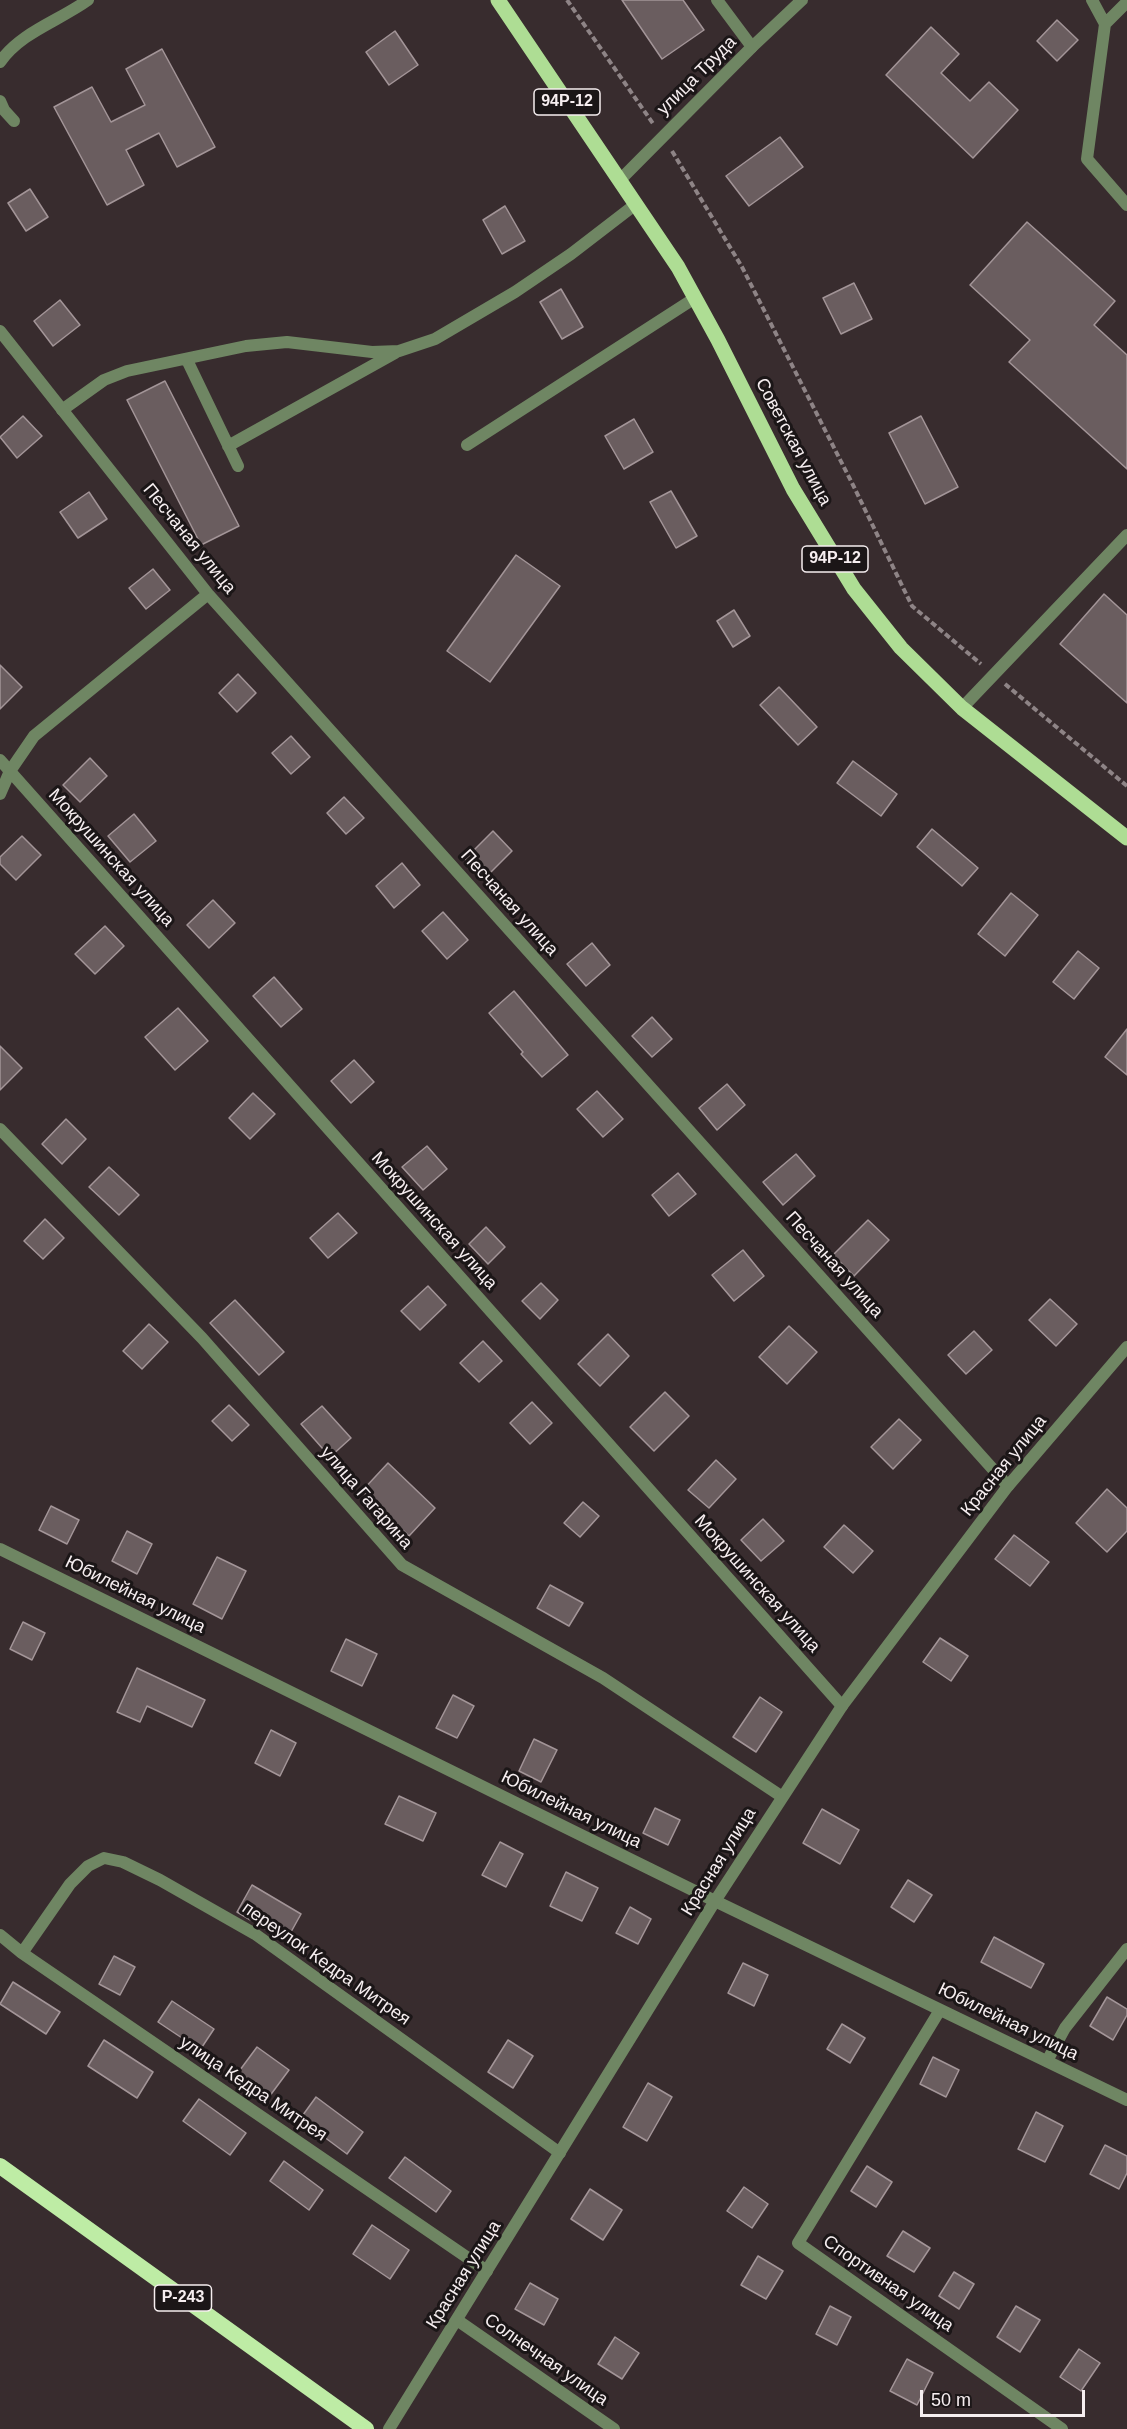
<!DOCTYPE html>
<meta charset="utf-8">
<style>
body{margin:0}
#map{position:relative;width:1127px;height:2429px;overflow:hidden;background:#382c2e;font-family:Arial,sans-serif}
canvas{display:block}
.scale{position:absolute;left:920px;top:2390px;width:165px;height:27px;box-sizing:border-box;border:3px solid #f6eef0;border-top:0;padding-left:8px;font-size:18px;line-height:21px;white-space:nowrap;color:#f6eef0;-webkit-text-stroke:4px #1b1617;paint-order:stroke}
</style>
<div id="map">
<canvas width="1127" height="2429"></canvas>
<div class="scale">50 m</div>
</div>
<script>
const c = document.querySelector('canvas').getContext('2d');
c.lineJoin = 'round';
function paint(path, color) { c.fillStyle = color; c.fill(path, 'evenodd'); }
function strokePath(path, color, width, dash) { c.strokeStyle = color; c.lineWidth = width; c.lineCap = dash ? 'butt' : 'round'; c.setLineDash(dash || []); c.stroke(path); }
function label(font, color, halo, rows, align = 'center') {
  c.font = font + ' Arial,sans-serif'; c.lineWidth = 6; c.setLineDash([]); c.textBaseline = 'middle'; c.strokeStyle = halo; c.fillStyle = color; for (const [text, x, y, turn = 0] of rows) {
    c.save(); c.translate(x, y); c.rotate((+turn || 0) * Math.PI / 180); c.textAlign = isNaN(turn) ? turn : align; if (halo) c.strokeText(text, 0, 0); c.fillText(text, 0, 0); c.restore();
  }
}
const building = new Path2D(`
 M622 0H683L704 30 662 59Z
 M1057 20 1078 40 1057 61 1037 41Z
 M931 27 959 54 941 73 970 101 989 82 1018 110 973 158 886 75Z
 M395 31 418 65 389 85 366 52Z
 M162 49 215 147 177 167 159 133 126 150 144 185 107 205 54 107 92 87 111 122 145 105 126 69Z
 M780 137 803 167 749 206 726 176Z
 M30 189 48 217 26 231 8 203Z
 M505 206 525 241 502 254 483 220Z
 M1027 222 1115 301 1094 325 1127 355V469L1009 362 1030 340 970 285Z
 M854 283 872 319 841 334 823 298Z
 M561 289 583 327 562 339 540 302Z
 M60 300 80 325 53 346 34 321Z
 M165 381 239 526 201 545 127 400Z
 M23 416 42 436 17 458 0 437Z
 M921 416 958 487 925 504 889 433Z
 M634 419 653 452 624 469 605 436Z
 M671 491 697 536 676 548 650 502Z
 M89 492 107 519 78 538 60 512Z
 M516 555 560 586 490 682 447 651Z
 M153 569 170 590 146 609 129 588Z
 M1104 594 1127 615V703L1060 644Z
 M734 610 750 636 733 647 717 621Z
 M0 665 22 687 0 709Z
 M238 674 256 693 237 712 219 693Z
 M779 687 817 727 798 745 760 705Z
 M291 736 310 757 291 774 272 753Z
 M90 758 107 776 80 802 63 785Z
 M853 761 897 794 881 816 837 783Z
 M344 797 364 818 346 834 327 813Z
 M134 814 156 841 130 862 108 836Z
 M932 829 978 868 962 886 917 847Z
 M493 831 512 851 484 879 465 859Z
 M22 836 41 855 16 880 0 864V857Z
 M402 863 420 885 394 908 376 886Z
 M1011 893 1038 915 1005 956 978 934Z
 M213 900 235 923 209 948 187 925Z
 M443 912 468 940 447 959 422 931Z
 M105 926 124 946 95 974 75 954Z
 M592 943 610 965 586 986 567 964Z
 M1078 951 1099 968 1074 999 1053 982Z
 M274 977 302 1009 281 1027 253 996Z
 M514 991 568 1055 542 1077 521 1054 523 1052 489 1013Z
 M178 1008 208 1041 175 1070 145 1037Z
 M652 1017 672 1039 652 1057 632 1036Z
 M1127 1029V1075L1105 1057Z
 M0 1046 22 1068 0 1090Z
 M354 1060 374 1082 351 1103 331 1081Z
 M727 1084 745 1105 717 1130 699 1108Z
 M597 1091 623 1119 603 1137 577 1109Z
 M253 1093 275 1114 250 1139 229 1118Z
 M66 1119 86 1139 62 1164 42 1144Z
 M427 1146 447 1169 423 1190 402 1167Z
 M796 1154 815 1176 783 1205 763 1182Z
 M109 1167 139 1195 119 1215 89 1187Z
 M678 1173 696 1194 669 1216 652 1195Z
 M338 1213 357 1233 328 1258 310 1238Z
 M45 1219 64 1238 43 1259 24 1241Z
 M868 1220 889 1240 854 1276 833 1255Z
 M486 1227 505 1247 488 1264 469 1244Z
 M743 1250 764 1276 734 1301 712 1275Z
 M541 1283 558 1300 540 1319 522 1301Z
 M428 1286 446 1305 420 1330 401 1311Z
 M1050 1299 1077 1324 1056 1346 1029 1320Z
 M235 1300 284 1352 259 1375 210 1323Z
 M149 1324 168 1342 142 1369 123 1351Z
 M789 1326 817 1352 787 1384 759 1357Z
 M974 1331 992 1350 966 1374 948 1355Z
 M608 1334 629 1356 600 1386 578 1364Z
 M483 1341 502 1361 479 1382 460 1363Z
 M665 1392 689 1416 654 1451 630 1427Z
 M532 1402 552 1423 530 1444 510 1423Z
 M229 1405 249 1425 232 1441 212 1421Z
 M322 1406 351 1438 330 1457 301 1424Z
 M899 1419 921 1440 893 1469 871 1447Z
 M716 1460 736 1479 709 1508 688 1490Z
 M388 1463 435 1508 409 1536 362 1491Z
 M1107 1489 1127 1508V1531L1107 1552 1076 1523Z
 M583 1502 599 1516 580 1537 564 1523Z
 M51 1506 79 1520 67 1544 39 1530Z
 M763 1519 784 1541 761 1561 741 1540Z
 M844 1525 873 1551 853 1573 824 1547Z
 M127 1531 152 1544 137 1574 112 1561Z
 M1014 1535 1049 1562 1030 1586 995 1559Z
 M217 1557 246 1571 222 1619 193 1604Z
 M550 1585 583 1603 569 1626 537 1608Z
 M23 1622 45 1633 32 1660 10 1649Z
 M940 1638 968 1656 951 1681 923 1662Z
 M346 1639 377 1654 362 1686 331 1671Z
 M137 1668 205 1700 192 1727 147 1706 140 1722 117 1712Z
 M453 1695 474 1706 457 1738 436 1728Z
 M760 1697 782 1712 756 1752 733 1737Z
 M271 1730 296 1743 280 1776 255 1763Z
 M534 1739 557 1750 541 1782 519 1771Z
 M399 1796 436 1813 423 1841 385 1824Z
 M655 1808 680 1820 668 1845 643 1833Z
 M822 1809 859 1830 840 1864 803 1843Z
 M500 1842 523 1854 506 1887 482 1875Z
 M566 1872 598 1888 582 1921 550 1906Z
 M908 1880 932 1895 914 1922 891 1907Z
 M252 1885 301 1914 286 1941 237 1912Z
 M630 1907 651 1919 638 1944 616 1933Z
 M994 1937 1044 1964 1031 1988 981 1962Z
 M114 1956 135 1967 120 1995 99 1984Z
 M743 1963 768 1975 754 2006 728 1993Z
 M13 1982 60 2012 46 2034 0 2004Z
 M1107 1997 1127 2009V2015L1113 2040 1090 2026Z
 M172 2001 214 2029 200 2050 158 2022Z
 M842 2024 865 2038 850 2063 827 2049Z
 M104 2040 153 2072 137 2098 88 2066Z
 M508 2040 533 2056 513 2088 488 2072Z
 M257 2047 289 2070 269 2097 237 2074Z
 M933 2057 959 2070 946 2097 920 2084Z
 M648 2083 672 2097 647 2141 623 2127Z
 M316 2097 363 2132 347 2154 300 2119Z
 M199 2099 246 2133 230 2155 183 2121Z
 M1036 2112 1063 2126 1045 2162 1018 2149Z
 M1105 2145 1127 2156V2173L1119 2189 1090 2174Z
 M405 2157 451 2191 436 2212 389 2178Z
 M284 2161 323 2190 309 2210 270 2181Z
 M867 2166 892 2182 876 2207 851 2191Z
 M744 2187 768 2204 752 2228 727 2211Z
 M590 2189 622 2210 603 2240 571 2219Z
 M372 2225 409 2250 390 2279 353 2254Z
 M903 2231 930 2248 914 2272 887 2256Z
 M758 2256 783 2271 766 2299 741 2285Z
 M954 2272 974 2284 959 2309 939 2296Z
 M530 2283 558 2299 544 2325 515 2309Z
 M830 2306 851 2317 837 2345 816 2334Z
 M1016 2306 1040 2320 1020 2352 997 2337Z
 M615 2337 639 2353 622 2379 598 2364Z
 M1079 2349 1100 2363 1081 2391 1060 2377Z
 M907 2359 933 2373 917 2405 890 2391Z`);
const path = new Path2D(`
 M567 0 654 125
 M672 151 742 267 853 485 912 606 981 664
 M1005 684 1127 786`);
const service = new Path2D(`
 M717 0 752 47
 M1092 0 1105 24 1087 159 1127 205
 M1105 24 1127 2
 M0 62C21 32 59 21 88 0
 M0 101 4 110 14 121
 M187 360 238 466
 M62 410 104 380 127 371 246 346 287 342 372 352 399 351 435 339 515 292 571 254 636 204
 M467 445 695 298
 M228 446 395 353
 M962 708 1127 535
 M1047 2061 1065 2028 1127 1949`);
const minor = new Path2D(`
 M0 331 208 594 1008 1486
 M0 760 842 1706
 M0 794 10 771 34 736 208 594
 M0 1129 202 1338 402 1565 603 1678 781 1796
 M0 1549 715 1901 1127 2100
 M0 1935 22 1953 487 2271
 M22 1953 70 1884 88 1866 104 1858 123 1862 160 1880 255 1934 560 2153
 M940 2010 798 2243 1062 2429
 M457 2320 614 2429`);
const tertiary = new Path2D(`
 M620 180 752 47 802 0
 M389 2429 715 1901 842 1706 1008 1486 1127 1347`);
const primary = new Path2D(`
 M498 0 678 267 718 340 793 489 854 589 901 648 962 708 1127 838`);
const trunk = new Path2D(`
 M0 2166 366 2429`);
const shields = [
 [567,102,66],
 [835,559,66],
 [183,2298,57]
];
const shieldNames = [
 ["94Р-12",567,102],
 ["94Р-12",835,559],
 ["Р-243",183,2298]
];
const streetNames = [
 ["улица Труда",697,76,-45],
 ["Советская улица",793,442,62],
 ["Песчаная улица",189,539,51],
 ["Мокрушинская улица",111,858,48],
 ["Песчаная улица",509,903,48],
 ["Мокрушинская улица",434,1221,48],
 ["Песчаная улица",834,1265,48],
 ["Красная улица",1004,1466,-51],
 ["улица Гагарина",366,1498,49],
 ["Мокрушинская улица",757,1584,48],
 ["Юбилейная улица",135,1595,26],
 ["Юбилейная улица",571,1810,26],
 ["Красная улица",719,1862,-58],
 ["переулок Кедра Митрея",326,1964,35],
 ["Юбилейная улица",1008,2022,26],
 ["улица Кедра Митрея",253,2089,34],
 ["Красная улица",464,2275,-58],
 ["Спортивная улица",888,2284,35],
 ["Солнечная улица",546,2360,35]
];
paint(building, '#6a5d5f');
strokePath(building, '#a39598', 1.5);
strokePath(path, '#8e8486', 4, [6, 3]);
strokePath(service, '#6f8663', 12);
strokePath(minor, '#6f8663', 12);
strokePath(tertiary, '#6f8663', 12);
strokePath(primary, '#aedd94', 15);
strokePath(trunk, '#beeca5', 16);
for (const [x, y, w] of shields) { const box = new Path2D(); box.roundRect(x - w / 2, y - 13, w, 26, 4.5); c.fillStyle = '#1b1617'; c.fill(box); strokePath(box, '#f6eef0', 1.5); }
label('bold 16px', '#f6eef0', null, shieldNames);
label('18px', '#f6eef0', '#1b1617', streetNames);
</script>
